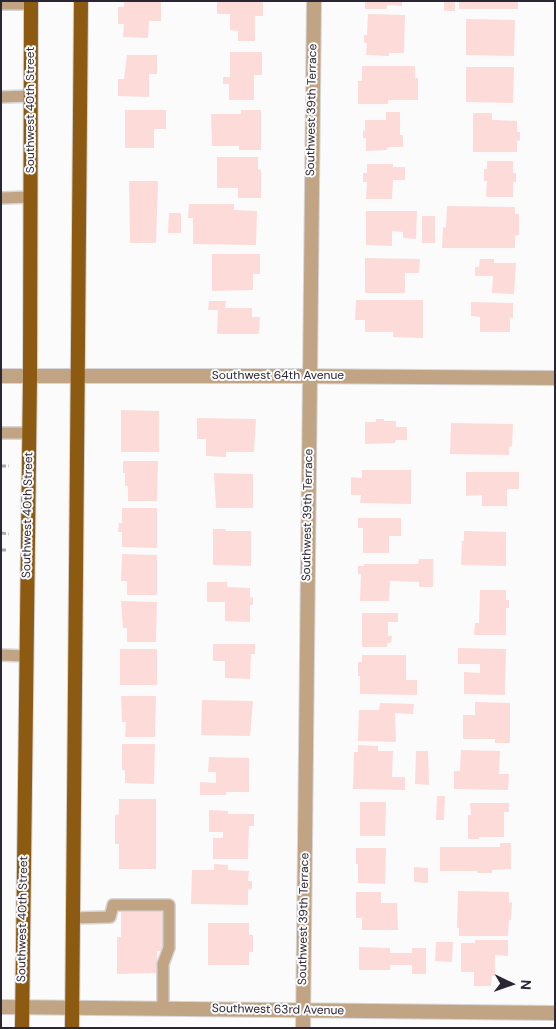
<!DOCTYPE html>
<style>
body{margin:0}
#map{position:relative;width:556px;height:1029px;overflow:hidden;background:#fbfbfb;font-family:"DM Sans",sans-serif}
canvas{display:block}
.frame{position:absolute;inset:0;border:2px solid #2b2633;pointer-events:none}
.north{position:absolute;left:486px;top:959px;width:50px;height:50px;-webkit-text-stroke:4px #fbfbfb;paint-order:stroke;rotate:93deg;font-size:14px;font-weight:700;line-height:20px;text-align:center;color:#2b2633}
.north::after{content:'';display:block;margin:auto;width:18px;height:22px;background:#2b2633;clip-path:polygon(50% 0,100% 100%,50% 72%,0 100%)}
</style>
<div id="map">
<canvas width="556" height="1029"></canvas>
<div class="frame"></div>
<div class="north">N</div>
</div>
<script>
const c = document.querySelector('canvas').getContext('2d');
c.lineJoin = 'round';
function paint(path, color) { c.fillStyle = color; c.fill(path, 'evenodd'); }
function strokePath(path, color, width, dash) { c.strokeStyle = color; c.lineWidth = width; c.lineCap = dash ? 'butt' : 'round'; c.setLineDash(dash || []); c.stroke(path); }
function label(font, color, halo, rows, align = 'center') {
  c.font = font + ' "DM Sans",sans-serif'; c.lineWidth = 4; c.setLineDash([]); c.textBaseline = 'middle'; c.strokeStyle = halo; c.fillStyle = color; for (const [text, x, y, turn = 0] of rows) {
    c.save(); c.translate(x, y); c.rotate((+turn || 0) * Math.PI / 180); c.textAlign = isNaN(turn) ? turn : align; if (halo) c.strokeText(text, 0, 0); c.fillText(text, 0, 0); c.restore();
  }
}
const building = new Path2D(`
 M124 1H161V21H149L148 38 123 37 124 24H118V7H124Z
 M217 1H263V16H255V41H238V31L230 30V14H217Z
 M365 1H402V6L387 5V9H365Z
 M444 1H455V11H444Z
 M459 1H518V9H459Z
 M368 14 405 15 404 53H389V56L366 55 367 43H364V35H367Z
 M466 19 515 20 514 56 466 55Z
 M230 52H262V75H254V100H229V84H223V77H230Z
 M127 55H157V74H149V97L118 96V79H124Z
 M362 66H415V78H418V100H388V104H358V81H362Z
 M466 67H514L513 103 466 102Z
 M125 110H166V129H154V148H125Z
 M241 110H261V150H239V146H212L211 114H241Z
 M386 112H400V135H403V147H388L387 150 366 151V138H363V130L365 131V120H386Z
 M473 113H492V120L517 121V132H520V141L517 140V152H473Z
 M217 157H258V169L261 170V198H238V188H217Z
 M487 161H513V173H516V182H513V197H486L487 181H484V169H487Z
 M367 164H393V167H405V180H393L392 199H366L367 182H363V173H367Z
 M129 181H158L156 243H130Z
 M189 204H234V210L257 211 256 245 193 244V218H188Z
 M447 206 515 207V214H519V235L515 236V248H442L443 227 446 228Z
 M366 211H417L416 239 403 238V232L392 231V246L366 245Z
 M169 213H181V233H168Z
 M422 216H435V243H422Z
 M212 254H260V274H253V290L212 291Z
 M365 258 420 259 419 273H405V293H365Z
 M480 259H494V263H516L514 294 492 293 493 276H475V267H479Z
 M356 300H423V338L393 337V332H365V320H355Z
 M209 301H226L225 308H252V317H260L259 334H217L218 310H208Z
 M471 302 513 303V318H510V332H480V317L471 316Z
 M121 410 159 411V452H121Z
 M197 418 256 419 254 452H226V457L206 456V439H197Z
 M376 419H384V421H396V427H407V440H396L395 443 365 444V422H376Z
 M451 423 513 424 512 446 509 447V455L450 454Z
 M123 461H158L157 501H128V486H125V473H123Z
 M362 470H411V504L360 503 361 495H351V477L362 478Z
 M466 472H519V489H507V506H482V495L466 496Z
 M214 473 253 474V508H216Z
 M122 508H157V548L122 547V532H118L119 523H122Z
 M358 518H401V536H389V553H363V528H358Z
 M213 529H225L226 531H251V566L213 565Z
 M464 531 506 532V566L461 565 462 541H464Z
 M122 554 157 555V595H127V581H121Z
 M419 559H433V587H419V582L390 581 389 601H360L361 574H358V566H364V564H418Z
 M207 582H227V587L250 588V598L253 597V605H250V622L225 621V602H207Z
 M480 590H506V600H509V608H506V635H474L475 623H479Z
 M121 601 157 602 156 642H127V628H123Z
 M362 613H398V622H388V636H392L391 643H387V647H362Z
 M213 644H255V654H251L250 679 225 678V661H213Z
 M458 648 506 649 505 695 464 694V672L480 673V664H458Z
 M120 649H157V685H120Z
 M362 655H406V680H417V695L360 694V676H358V662H362Z
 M121 696H156L155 737H125L126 722H122Z
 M202 700 253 701 250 736 201 735Z
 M475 702 510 703V743H495V739H463V715H475Z
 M380 703 414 704 413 714 395 713 396 742 358 741 359 710H379Z
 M122 744H155L154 784 125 783V770H122Z
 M358 745 378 746V751H393L392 777H405V790L353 789 354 752H358Z
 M461 750 500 751 499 774H509L508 790 454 789V771H460Z
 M416 751H428L429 785 415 784Z
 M209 757 249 758V792H226V795H200V782L216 783V772H208Z
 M437 796H445L444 820H436Z
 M119 799H156V869H119V844H115V815L119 814Z
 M360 802H386L385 836H360Z
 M470 803H509V812H504V837H479V839H468V815H471Z
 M209 810 228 811V814H254V826H249L248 859H213V838H223V832H209Z
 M500 843H511V869L492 870V873H477V871H440V847H500Z
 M356 848H386L385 884 358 883V864H356Z
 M214 864 228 865V870L249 871 248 881H252V889H248V905L191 904 192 870H214Z
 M414 867 428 868V883L414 882Z
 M458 891 509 892V903L512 902 511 920H509L508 936H459V928H457Z
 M356 892H381V903H397L398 930H362V918H356Z
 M121 908H163V951H157V973L117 974V937H121Z
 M208 923H249V935H253V952H249V965H208Z
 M475 940H508V956L495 955V976H492L491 986H474V972H461V943H475Z
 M436 942H453L452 962 435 961Z
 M359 947 390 948V953H412V948H426V974H412V965H390V970H359Z`);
const path = new Path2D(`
 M1 466H9
 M1 533 9 534
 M1 550H8`);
const service = new Path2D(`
 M1 4H31
 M1 97 31 96
 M1 198 30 197
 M1 433H29
 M1 655 26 656
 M73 918 110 917 113 905H169V948L163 964V1009`);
const minor = new Path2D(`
 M1 376H290L555 378
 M1 1007 555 1013
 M303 1028 314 1`);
const primary = new Path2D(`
 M22 1028 30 377 31 1
 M72 1028 81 1`);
const streetNames = [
 ["Southwest 40th Street",31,110,-90],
 ["Southwest 39th Terrace",312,110,-89],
 ["Southwest 64th Avenue",278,376],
 ["Southwest 40th Street",28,515,-89],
 ["Southwest 39th Terrace",308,515,-89],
 ["Southwest 40th Street",23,919,-89],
 ["Southwest 39th Terrace",304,919,-89],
 ["Southwest 63rd Avenue",278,1010,1]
];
paint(building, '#fddbd9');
strokePath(service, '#d6d5d7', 14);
strokePath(minor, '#d6d5d7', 16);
strokePath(primary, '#d6d5d7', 16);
strokePath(path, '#aaa8ad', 3, [5, 2.5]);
strokePath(service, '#c0a484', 11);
strokePath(minor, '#c0a484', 14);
strokePath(primary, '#8c5a11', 14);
label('12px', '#2b2633', '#fbfbfb', streetNames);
</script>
